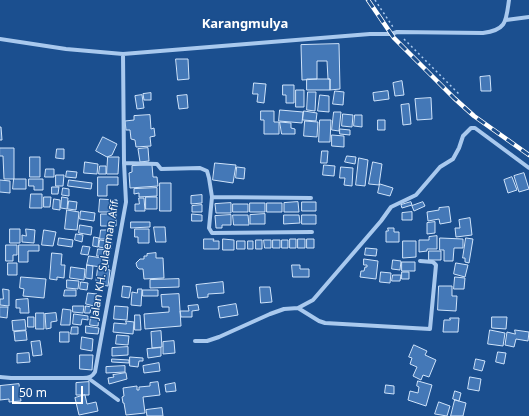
<!DOCTYPE html>
<style>
body{margin:0}
#map{position:relative;width:529px;height:416px;overflow:hidden;background:#1b4f8f;font-family:"Noto Sans",sans-serif}
canvas{display:block}
.scale{position:absolute;left:12px;top:386px;width:71px;height:18px;box-sizing:border-box;border:2px solid #fff;border-top:0;padding-left:5px;font-size:12px;line-height:14px;white-space:nowrap;color:#fff;-webkit-text-stroke:3px #1b4f8f;paint-order:stroke}
</style>
<div id="map">
<canvas width="529" height="416"></canvas>
<div class="scale">50 m</div>
</div>
<script>
const c = document.querySelector('canvas').getContext('2d');
c.lineJoin = 'round';
function paint(path, color) { c.fillStyle = color; c.fill(path, 'evenodd'); }
function strokePath(path, color, width, dash) { c.strokeStyle = color; c.lineWidth = width; c.lineCap = dash ? 'butt' : 'round'; c.setLineDash(dash || []); c.stroke(path); }
function label(font, color, halo, rows, align = 'center') {
  c.font = font + ' "Noto Sans",sans-serif'; c.lineWidth = 3; c.setLineDash([]); c.textBaseline = 'middle'; c.strokeStyle = halo; c.fillStyle = color; for (const [text, x, y, turn = 0] of rows) {
    c.save(); c.translate(x, y); c.rotate((+turn || 0) * Math.PI / 180); c.textAlign = isNaN(turn) ? turn : align; if (halo) c.strokeText(text, 0, 0); c.fillText(text, 0, 0); c.restore();
  }
}
const building = new Path2D(`
 M339 44 340 89 330 90V79H328L327 61H317V79L302 80 301 45Z
 M176 59H188L189 79 178 80Z
 M490 76 491 91H481L480 77Z
 M307 79H330V90H307Z
 M402 81 404 95 395 96 393 83Z
 M254 83 266 84 264 103 257 102 258 94H253Z
 M283 85H294V103H286V95H283Z
 M296 90H304V107H296Z
 M335 91 344 92 343 105 333 104Z
 M388 91 389 99 374 101 373 93Z
 M308 92H316L315 111 307 110Z
 M151 93V100H144L143 94Z
 M142 95 144 108 137 109 135 96Z
 M187 95 188 108 179 109 177 96Z
 M320 95 329 96V112L318 111Z
 M431 98 432 119 417 120 415 99Z
 M409 104 411 124 403 125 401 105Z
 M280 110 303 112 302 123 279 121Z
 M261 111H274V122H279V134H264V120H261Z
 M304 111 317 113 316 121 303 120Z
 M334 112H341L339 131 332 130Z
 M343 114 353 115 352 127 342 126Z
 M150 115 151 129 154 128 155 136 150 137 151 146 136 147 135 140 131 139 130 130H126L125 121 134 120V116Z
 M355 115H362V127L354 126Z
 M320 120H331L330 142H319Z
 M378 120H385V130H378Z
 M305 121 318 122 317 137 304 136Z
 M280 122 291 123V128L295 129V134H282Z
 M0 127H1L2 140H0Z
 M340 129 350 130V135L340 134Z
 M332 135 344 136V147L332 146Z
 M103 137 117 144 112 155 107 157 96 151Z
 M0 148H14V179H4L3 156H0Z
 M148 148 149 161 140 162 138 149Z
 M57 149H64V159L56 158Z
 M322 151H328L327 163H321Z
 M347 156 356 157 355 164 345 162Z
 M30 157H40V177H30Z
 M108 157H119L118 174H107Z
 M359 158 368 160 365 186 356 185Z
 M85 162 98 164 97 174 84 173Z
 M373 162 382 164 379 185 369 184Z
 M215 163 236 165 233 183 213 180Z
 M152 165 153 177H157L158 186 130 188 129 173 132 172V166Z
 M324 165 335 166 334 176 323 175Z
 M100 166H106V174H99Z
 M237 167 245 168 244 179 236 178Z
 M341 167 353 168 352 186 344 185 345 178H340Z
 M46 169H54V177H45Z
 M67 171 77 172 76 178 66 177Z
 M524 173 529 189 519 192 514 176Z
 M56 175H64L63 186H56Z
 M98 177H118V185H107V196H98Z
 M512 177 517 190 508 193 504 180Z
 M14 179H26V189H13Z
 M29 179H43V190H34V186H29Z
 M0 180 10 181V193L0 192Z
 M69 180 92 183 91 189 68 186Z
 M160 183H171V211H160Z
 M380 184 393 188 390 196 378 193Z
 M52 187H59L58 194H52Z
 M63 188 69 189V196L62 195Z
 M157 188V196L139 197V193L134 194V189Z
 M31 194H42V208H30Z
 M202 195V203L191 204V196Z
 M44 197H51L50 207H44Z
 M62 197 68 198 67 209 61 208Z
 M146 197H157V209H146Z
 M139 198H144L145 211H135V204H139Z
 M54 199 60 200V210L53 209Z
 M100 199 117 200 116 212H99Z
 M69 201 77 202 76 210 68 209Z
 M298 202 299 212H284V203Z
 M302 202H316V211H302Z
 M411 202 412 205 402 208 401 205Z
 M423 202 425 206 414 211 412 206Z
 M231 203V213H216L215 204Z
 M250 203H265V212H250Z
 M267 203H282V212H267Z
 M233 204H248V212H233Z
 M202 205V212H192V206Z
 M449 207 451 222 440 224 439 219 428 221 427 212 439 210V208Z
 M67 210 79 212 77 230 65 229Z
 M81 211 95 213 94 221 80 219Z
 M412 212V220H402V213Z
 M101 214H116V226H101Z
 M192 214 202 215V221H192Z
 M265 214V224H250V215Z
 M231 215V225H222V228H216L215 216Z
 M233 215H248L249 225H234Z
 M284 215H299L300 223 284 224Z
 M302 215H316V224H302Z
 M470 218 472 235 456 237 455 228H460L459 220Z
 M131 222H150V227L131 228Z
 M435 222V233L427 234V223Z
 M80 225 92 227 91 235 79 233Z
 M154 227H165L166 242H156Z
 M388 228H394V232H399V242H386V231H388Z
 M10 229H20V243H10Z
 M26 229 35 230 34 243 22 242V235L26 236Z
 M135 229H149V243H138V237H135Z
 M44 230 56 232 53 246 42 245Z
 M101 230H108V239H100Z
 M76 234 83 235 82 242 75 240Z
 M437 236V249H427V251L419 252V240H429V237Z
 M94 237 99 238 98 247 93 246Z
 M59 238 73 240 72 247 58 245Z
 M440 238 463 239V248H454L453 261H444V250H440Z
 M466 238 473 239 469 263 465 262V258H463Z
 M204 239H214L213 241H219V249H204Z
 M223 239 234 240V250H223Z
 M290 239H296V248H290Z
 M298 239H305V248H298Z
 M307 239H314V248H307Z
 M100 240 112 242 111 249 99 247Z
 M256 240H262V249H256Z
 M264 240H271V248H265Z
 M273 240H280V248H273Z
 M282 240H288V248H282Z
 M237 241H245V249H237Z
 M248 241H253V249H248Z
 M403 241H416V257L403 258Z
 M6 245H17V255H13V261H6Z
 M19 245H39V251H28V262H19Z
 M83 246 90 247 88 255 81 254Z
 M366 248 377 249 376 256 365 255Z
 M98 249 109 250 108 257 97 256Z
 M429 251H441V260H429Z
 M52 253 62 254 61 265H65L64 278 57 277V280L50 279Z
 M156 253V258H163L164 278 144 279 143 269H139L137 267 136 263 140 259H144V256H147V254Z
 M89 256 109 259 108 268 87 265Z
 M364 259 378 261 376 279 360 277 361 271H364L365 267H367V265H364Z
 M393 260 401 261 400 270 392 269Z
 M402 262H415V271H402Z
 M8 263H17V275H8Z
 M456 263 468 265 465 277 454 274Z
 M87 265 93 266 92 279 86 278Z
 M292 265H300V269H309V277H293Z
 M71 267 85 269 84 280 70 278Z
 M98 268 110 270 108 286 96 284Z
 M381 272 391 273 390 283 380 282Z
 M402 272H409V279H402Z
 M393 275H401L400 281H392Z
 M21 277 46 279 44 298 23 296 24 289 20 288Z
 M455 277 465 278 464 289H454Z
 M179 279V287L150 288V280Z
 M67 280 79 281 78 289 67 288Z
 M81 282 88 283 87 290 80 289Z
 M223 282 224 293 208 294V297L198 298 196 285Z
 M123 286 131 287 129 298 122 297Z
 M439 286H452V296H457L456 311 438 310Z
 M260 287H270L272 302 261 303Z
 M3 289 9 290V306L0 305V299H3Z
 M138 289H142L141 306 131 305 132 292 137 293Z
 M65 290H76V296H64Z
 M143 290H158V296H143Z
 M88 293 97 294 94 306 86 304Z
 M179 294 181 326 145 329 144 314 169 312V307H162L161 295Z
 M28 299 29 313H20V308H16V300Z
 M236 304 238 315 220 318 218 307Z
 M198 305 199 310 192 311V317H181L180 311H189L188 306Z
 M73 306H84L83 313 73 312Z
 M86 306 91 307 90 313H85Z
 M115 306 128 307 127 320 114 319Z
 M0 307H8L7 318 0 317Z
 M63 309 71 310 70 325H61Z
 M36 313H44V329H36Z
 M56 313 57 321 51 322V328L46 329 45 314Z
 M74 314 88 316V320L82 319 81 325 73 324Z
 M135 315H140L141 330H135Z
 M91 316 99 317 98 326 90 325Z
 M28 317H34V327H28Z
 M492 317H507L506 329 492 328Z
 M450 318H459L458 332H443L444 320H450Z
 M25 320 26 330 13 331 12 321Z
 M126 321 134 322 133 334 113 332 114 323 126 324Z
 M86 326 99 328 98 334 86 333Z
 M72 327H78V334H71Z
 M490 330 505 333 503 346 488 344Z
 M515 330 529 332 528 341 516 339 514 347 505 345 507 332 515 334Z
 M26 331 27 340 15 341 14 332Z
 M161 331 162 347 152 348 151 332Z
 M60 332H69V342H60Z
 M117 335 129 336 128 345 116 344Z
 M82 337 93 339 92 351 81 349Z
 M40 341 42 355 33 356 31 342Z
 M174 341 175 353 163 354V342Z
 M414 345 427 351 425 355 436 360 429 377 423 375 421 380 413 376 417 367 410 364 412 358 409 357Z
 M128 347V355L112 356V348Z
 M161 348V356L148 358 147 349Z
 M498 352 506 353 504 364 496 362Z
 M29 353 30 362 17 363V354Z
 M80 355H93L92 370 80 369Z
 M130 357 143 358V361H139L138 367 130 366Z
 M112 359 129 360V363L112 362Z
 M476 359 485 361 482 371 474 369Z
 M159 363 160 371 144 373 143 366Z
 M125 366V372L106 373V367Z
 M126 373 127 379 109 384 108 378 114 377 113 375Z
 M470 377 481 379 479 391 468 389Z
 M418 381 432 385 426 406 408 400 410 391 418 393 419 387 417 386Z
 M89 382V395H76V383Z
 M158 382 160 395 143 397 145 413 126 415 124 403H123L122 397 124 396 123 388 137 386V390H139V387L150 386V383Z
 M175 383 176 391 166 392 165 385Z
 M19 384 21 401 9 402V399L0 400V386Z
 M386 385 394 386V394L385 393Z
 M455 391 461 393 459 401 453 399Z
 M85 395 87 404 96 402 98 411 79 415 75 398Z
 M455 400 466 403 463 416H451Z
 M439 402 450 406 447 416 435 414Z
 M162 408 163 416H147L146 410Z`);
const path = new Path2D(`
 M375 0 393 27
 M404 39 459 94`);
const minor = new Path2D(`
 M506 20 529 17
 M0 39 66 49 123 54 370 34H391L397 32 483 33C507 30 506 21 509 0
 M124 163 157 164 161 169 200 168 207 171 209 178 212 197 311 198
 M212 197 209 228 212 233 312 232
 M298 308 319 321 325 323 430 329 436 265 433 262 420 261
 M195 341H207L219 337 270 314 284 309 298 308 313 300 381 221 391 207 416 195 440 167 453 159 459 148 463 136 471 128H475L529 168
 M0 377 11 378H83C89 378 92 377 95 372L126 202 124 163 123 54
 M88 378 118 400`);
const rail = new Path2D(`
 M368 0 394 38 454 98 474 116 529 155`);
const streetNames = [
 ["Jalan KH. Sulaeman Afif",105,260,-80]
];
const quarterNames = [
 ["Karangmulya",245,24]
];
paint(building, '#4478b7');
strokePath(building, '#cfe3fa', 1);
strokePath(path, '#a9c9ee', 1.5, [2, 3]);
strokePath(minor, '#a9c9ee', 4);
strokePath(rail, '#fff', 4.5);
strokePath(rail, '#1b4f8f', 3, [9]);
label('11px', '#fff', '#1b4f8f', streetNames);
label('bold 13px', '#fff', '#1b4f8f', quarterNames);
</script>
